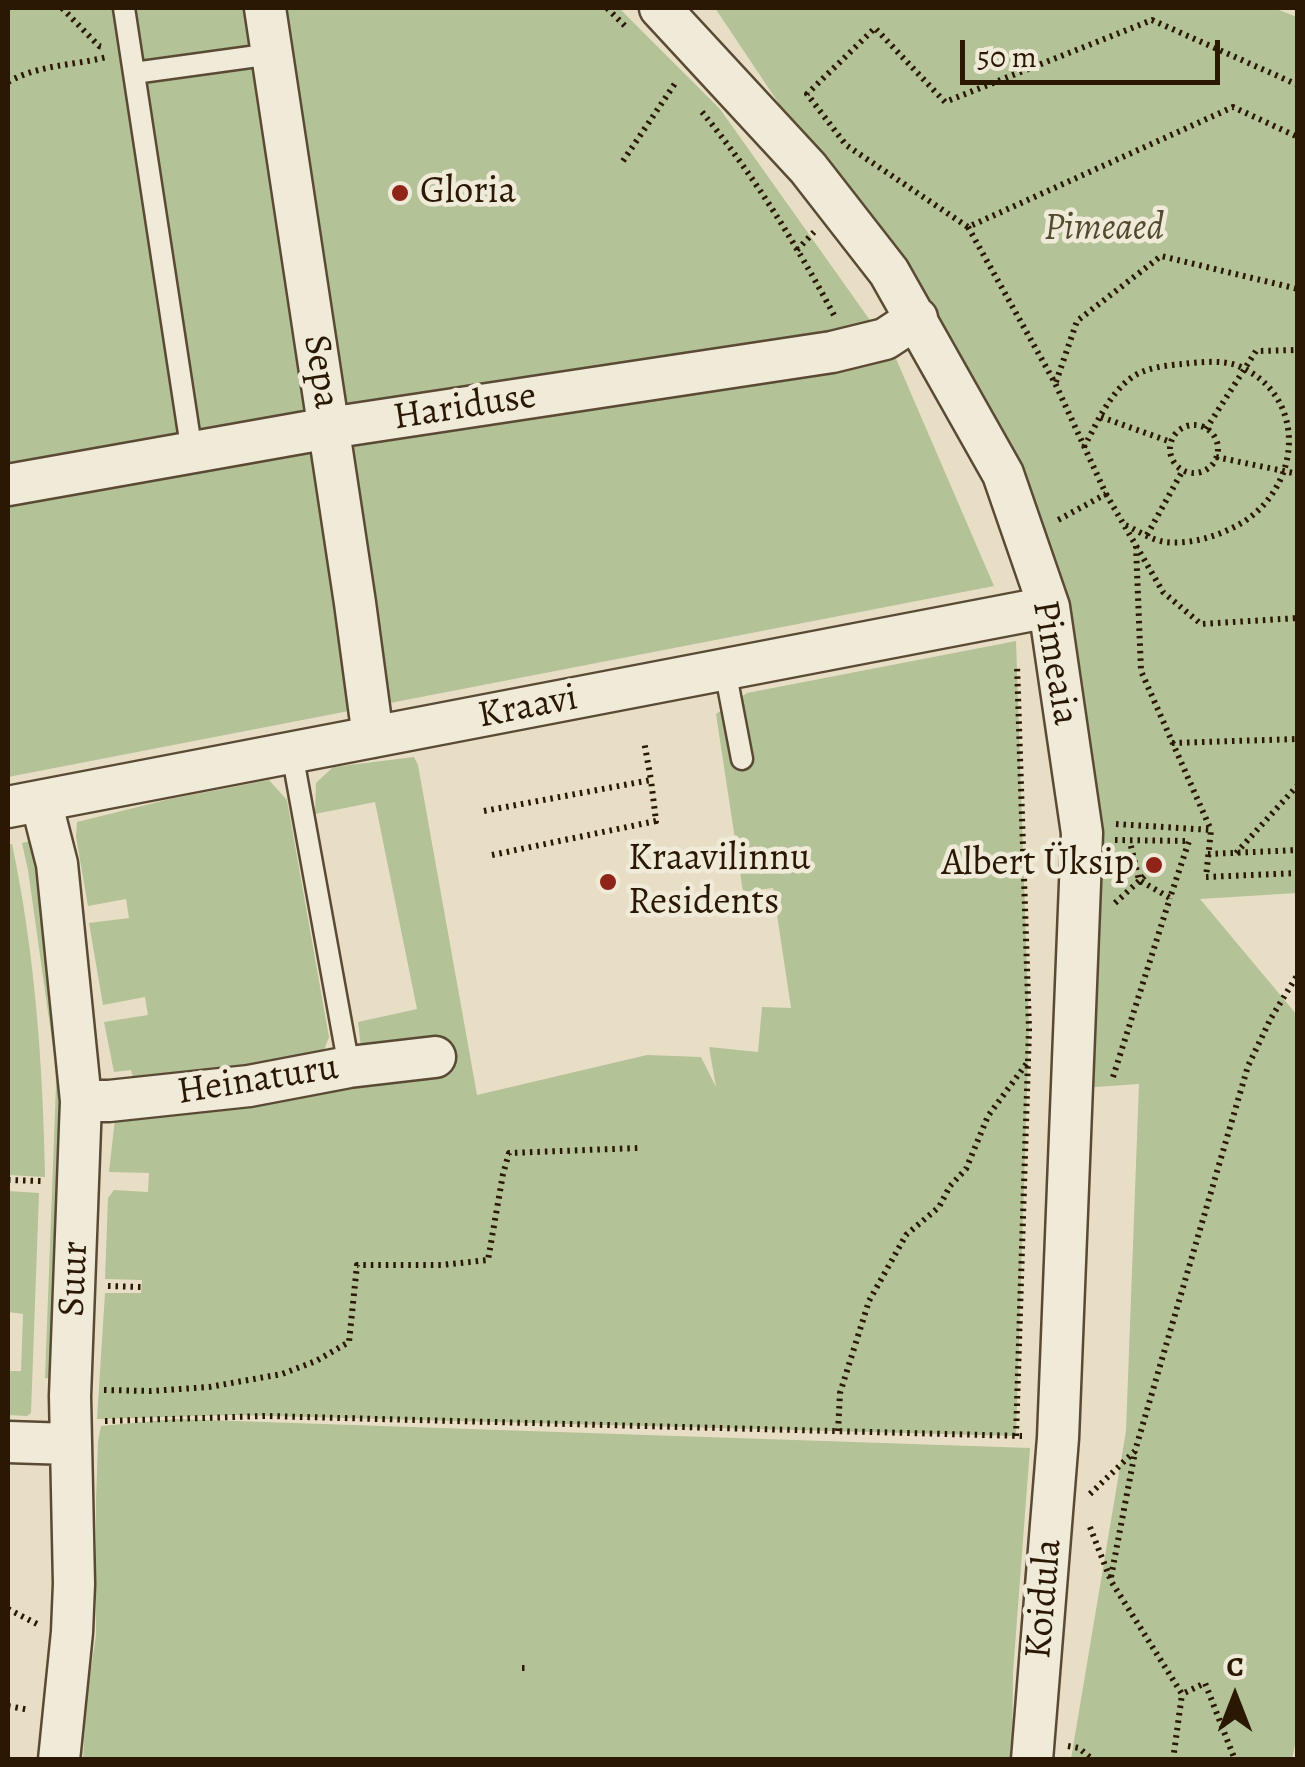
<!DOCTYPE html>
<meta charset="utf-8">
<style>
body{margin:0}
#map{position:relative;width:1305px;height:1767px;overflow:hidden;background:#e8dec5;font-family:Alegreya,serif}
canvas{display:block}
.frame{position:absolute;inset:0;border:10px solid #2a1802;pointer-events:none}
.north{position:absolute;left:1185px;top:1647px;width:100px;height:100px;-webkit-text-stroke:8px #f0ead9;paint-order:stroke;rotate:0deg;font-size:28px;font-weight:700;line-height:40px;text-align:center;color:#2a1802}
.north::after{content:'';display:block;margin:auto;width:35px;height:45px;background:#2a1802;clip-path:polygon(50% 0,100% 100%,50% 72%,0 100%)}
.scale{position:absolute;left:960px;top:40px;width:260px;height:45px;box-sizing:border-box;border:5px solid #2a1802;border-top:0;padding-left:12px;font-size:30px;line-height:35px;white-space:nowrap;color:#2a1802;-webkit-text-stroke:8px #f0ead9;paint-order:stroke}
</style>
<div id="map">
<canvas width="1305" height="1767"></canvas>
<div class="frame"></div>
<div class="north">С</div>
<div class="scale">50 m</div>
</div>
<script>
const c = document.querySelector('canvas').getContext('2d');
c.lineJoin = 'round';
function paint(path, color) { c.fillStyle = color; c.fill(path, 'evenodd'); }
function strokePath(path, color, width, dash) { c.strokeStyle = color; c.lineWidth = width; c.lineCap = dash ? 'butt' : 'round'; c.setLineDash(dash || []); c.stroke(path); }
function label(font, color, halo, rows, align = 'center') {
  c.font = font + ' Alegreya,serif'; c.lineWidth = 9; c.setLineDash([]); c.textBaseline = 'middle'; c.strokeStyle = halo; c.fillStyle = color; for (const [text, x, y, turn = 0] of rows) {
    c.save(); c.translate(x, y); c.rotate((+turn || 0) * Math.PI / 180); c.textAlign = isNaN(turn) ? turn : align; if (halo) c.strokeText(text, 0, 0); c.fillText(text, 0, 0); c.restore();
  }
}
const green = new Path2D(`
 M8 8H619L720 109 894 354 994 586 8 777Z
 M715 8H1274L1297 17V893L1200 899 1297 1015 1298 1732 1292 1759H1071L1126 1431 1139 1084 1081 1088 1057 600 848 207Z
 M1016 641 1029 1029 1016 1436 233 1415 97 1419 105 1293H141L142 1280 105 1279 108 1198 114 1190 148 1192 149 1173 109 1172 115 1119 361 1048 358 1022 417 1009 375 802 315 814 316 783 333 767 414 757 418 765 477 1095 647 1055 701 1057 716 1087 709 1047 758 1052 762 1007 791 1008 773 888 743 892 716 714 747 693Z
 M269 780 287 800 329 1037 321 1058 135 1086 131 1070 114 1072 104 1022 148 1015 145 997 103 1005 89 923 129 918 126 899 88 906 76 837 77 822 170 799Z
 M31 841 45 920 65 1066 52 1379 45 1378 56 1085 55 1062 28 870 22 843Z
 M8 844H12C35 953 43 1065 45 1177L8 1175Z
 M8 1191 39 1193 31 1413 27 1416 8 1415V1371H21L23 1314 8 1312Z
 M176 1419 1030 1448 1013 1672 1012 1759 83 1760 86 1701 96 1635V1501L98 1442 101 1426Z`);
const path = new Path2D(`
 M62 8 99 46 103 47
 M607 8 627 28
 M8 82C41 64 71 66 107 57
 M1298 85 1152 20 945 102 875 28 807 94 846 145 968 227 1233 107 1298 137
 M702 112C753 174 796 244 834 315
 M623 161 676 82
 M968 227 1055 383 1106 494 1058 520
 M797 250 814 232
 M1056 382 1077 321 1161 256 1298 289
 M1101 417 1171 442
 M1170 449a24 24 0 1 1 48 0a24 24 0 1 1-48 0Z
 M1206 429 1256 351 1298 350
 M1084 447C1097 423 1109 394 1131 378 1144 368 1167 365 1183 364 1200 362 1220 360 1236 365 1305 392 1305 480 1245 521 1222 535 1193 545 1165 542 1151 540 1135 529 1123 524
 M1216 457 1298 474
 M1106 494 1163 592 1201 624 1298 618
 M1147 535 1183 470
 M1136 546 1141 671 1211 830
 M1172 743 1298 739
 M484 811 651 780 644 741
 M1116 824 1211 830 1206 877 1298 873
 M1115 840 1189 841 1170 898 1139 880 1130 842
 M1236 853 1298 785
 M1208 854 1298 850
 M492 855 656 821 651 780
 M1115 903 1151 870
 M1113 1077 1170 898
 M8 1180 41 1181
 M108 1286 142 1287
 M104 1390 151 1391 209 1387 282 1374 316 1361 349 1342 357 1265H442L488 1260 503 1174 509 1153 638 1148
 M105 1421 266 1416 1022 1436
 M838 1431 840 1393 869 1301 906 1235 939 1207 950 1186 966 1169 988 1116 1027 1063
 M1016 1436 1029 1029 1017 665
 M1090 1494 1135 1451 1248 1066 1271 1018 1298 974
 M1090 1527 1111 1581 1182 1694 1205 1683 1235 1760
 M1111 1577 1135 1452
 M8 1609 37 1624
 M522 1668H529
 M8 1706 30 1710
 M1068 1746 1079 1748 1093 1760
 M1173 1760 1182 1694`);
const lane = new Path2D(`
 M124 8 192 453
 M134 73 272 54
 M725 670 742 759
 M292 753 349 1067`);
const street = new Path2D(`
 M265 8 355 603 373 737
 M660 8 808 168 889 272 1003 474 1049 607 1082 833 1058 1438 1032 1760
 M8 485 329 428 832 352 885 339 917 318
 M41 801 57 864 81 1101 70 1396 74 1584 72 1632 59 1760
 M8 807 1049 607
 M81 1101H109L249 1086 349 1067 435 1057
 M8 1442 70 1444`);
const markers = [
 [400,193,10,"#8f2418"],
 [1154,865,10,"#8f2418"],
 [608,882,10,"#8f2418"]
];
const poiNames = [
 ["Gloria",420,193],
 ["Kraavilinnu",628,860],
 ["Residents",628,904],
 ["Albert Üksip",1134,865,"right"]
];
const parkNames = [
 ["Pimeaed",1104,230]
];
const streetNames = [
 ["Sepa",320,372,81],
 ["Hariduse",465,408,-9],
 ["Pimeaia",1054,663,80],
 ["Kraavi",528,708,-11],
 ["Heinaturu",258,1081,-9],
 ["Suur",75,1279,-87],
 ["Koidula",1045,1599,-85]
];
paint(green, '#b3c297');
strokePath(lane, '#5a4a33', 25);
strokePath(street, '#5a4a33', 45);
strokePath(path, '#2a1802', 6, [2.5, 5]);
strokePath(lane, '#f0ead9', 20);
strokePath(street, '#f0ead9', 40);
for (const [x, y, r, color] of markers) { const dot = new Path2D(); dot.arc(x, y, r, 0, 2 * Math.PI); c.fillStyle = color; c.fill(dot); strokePath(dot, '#f0ead9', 4); }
label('38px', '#2a1802', '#f0ead9', poiNames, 'left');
label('italic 38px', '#534b2f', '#f0ead9', parkNames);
label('38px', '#2a1802', '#f0ead9', streetNames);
</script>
